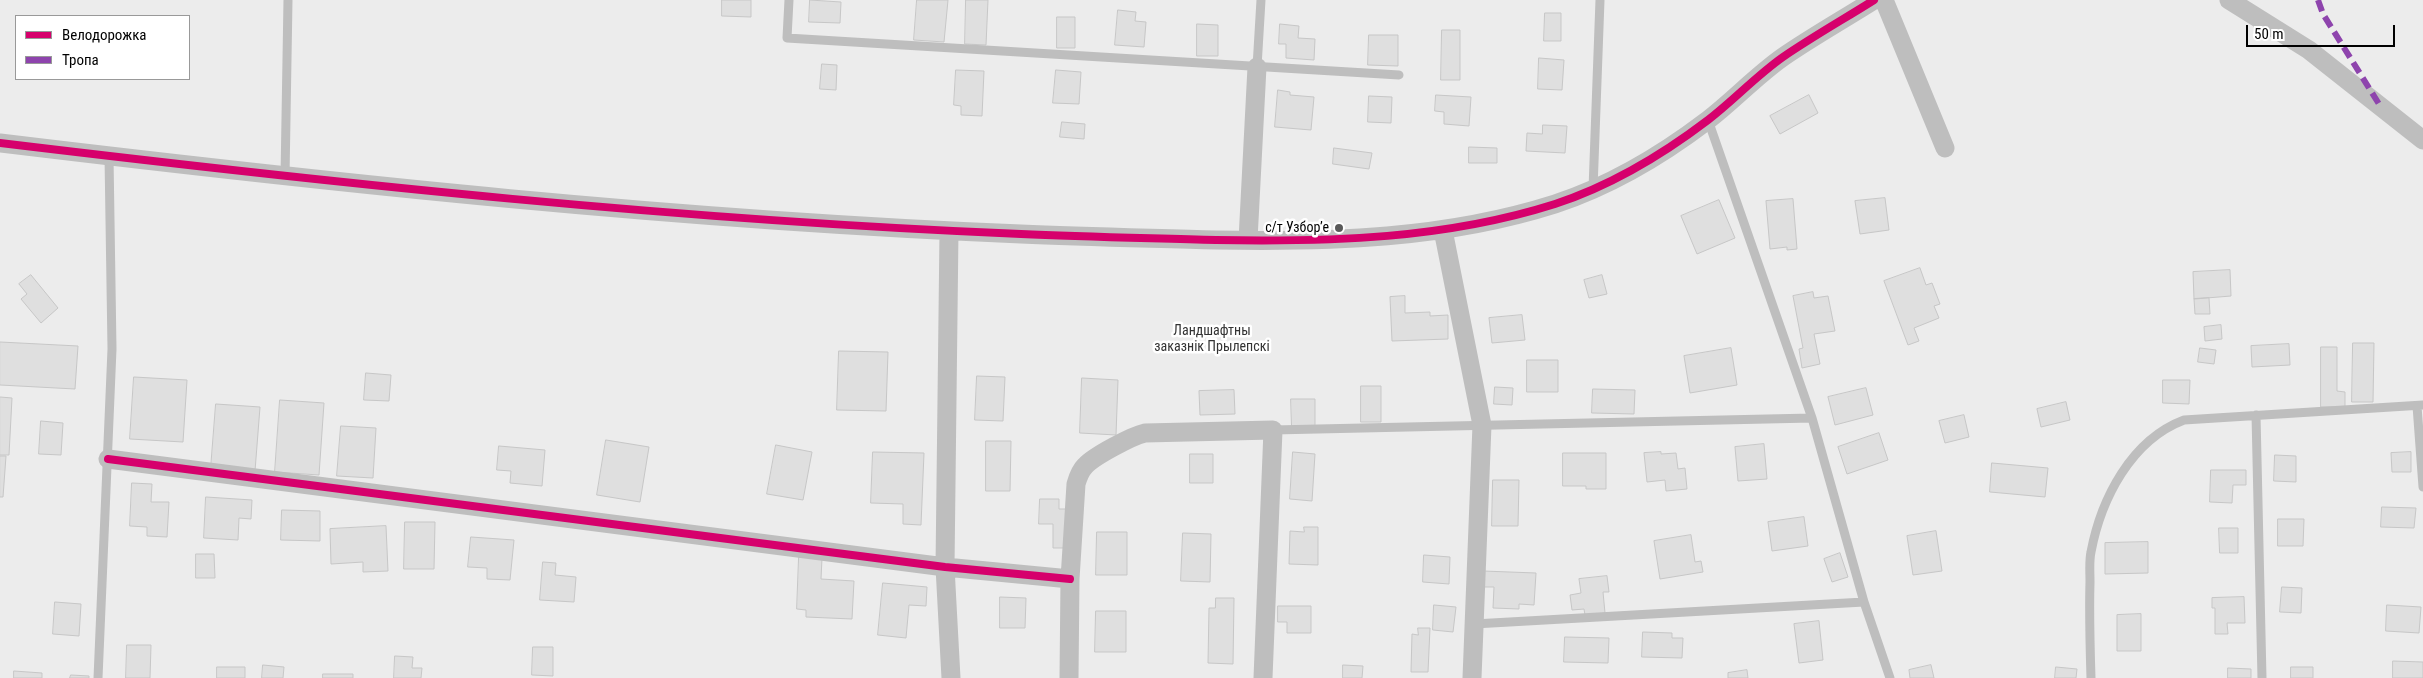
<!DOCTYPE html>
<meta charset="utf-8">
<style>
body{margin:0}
#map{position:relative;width:2423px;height:678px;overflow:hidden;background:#fff;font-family:"Roboto Condensed",sans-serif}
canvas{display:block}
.legend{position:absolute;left:15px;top:15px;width:175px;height:65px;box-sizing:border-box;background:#fff;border:1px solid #999;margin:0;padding:6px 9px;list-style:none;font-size:15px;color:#000}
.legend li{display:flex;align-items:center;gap:10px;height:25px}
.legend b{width:25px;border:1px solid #999}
.scale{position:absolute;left:2246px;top:25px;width:149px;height:22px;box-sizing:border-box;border:2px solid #000;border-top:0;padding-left:6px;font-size:15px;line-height:18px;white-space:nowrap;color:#000;-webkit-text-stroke:4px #fff;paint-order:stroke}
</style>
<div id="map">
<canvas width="2423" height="678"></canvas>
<ul class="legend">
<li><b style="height:6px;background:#d6006c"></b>Велодорожка</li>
<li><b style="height:6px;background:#8e44ad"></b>Тропа</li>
</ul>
<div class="scale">50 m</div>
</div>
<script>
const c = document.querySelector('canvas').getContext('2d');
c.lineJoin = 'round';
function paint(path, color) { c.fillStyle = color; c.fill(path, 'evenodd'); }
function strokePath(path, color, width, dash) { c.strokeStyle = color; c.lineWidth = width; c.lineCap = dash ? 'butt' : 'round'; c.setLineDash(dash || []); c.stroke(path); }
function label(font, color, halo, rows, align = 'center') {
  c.font = font + ' "Roboto Condensed",sans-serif'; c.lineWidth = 5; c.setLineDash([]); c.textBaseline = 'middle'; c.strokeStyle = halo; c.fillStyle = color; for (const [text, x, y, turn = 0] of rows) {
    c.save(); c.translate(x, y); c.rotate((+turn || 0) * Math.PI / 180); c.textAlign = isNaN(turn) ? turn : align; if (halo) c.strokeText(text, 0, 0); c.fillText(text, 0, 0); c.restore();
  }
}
const green = new Path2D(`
 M0 0H2423V678H0ZM16 16H189V79H16Z`);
const building = new Path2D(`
 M722 0H751V17L722 16Z
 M810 0 841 2 840 23 809 22Z
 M917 0H948L944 42 914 40Z
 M966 0H988L986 45 965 44Z
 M1118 10 1136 12 1135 21 1146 22 1144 47 1115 45Z
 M1545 13H1561V41H1544Z
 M1057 17H1075V48H1057Z
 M1197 24 1218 25V56H1197Z
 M1280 24 1299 26 1298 38 1315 39 1314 60 1286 58V44H1279Z
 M1442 30H1460V80H1441Z
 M1369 35H1398V66L1368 65Z
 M1539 58 1564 60 1562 90 1538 89Z
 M822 64 837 65 836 90 820 89Z
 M956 70 984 71 982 116 961 115V106L954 105Z
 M1056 70 1081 72 1079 104 1053 103Z
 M1278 90 1290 92V95L1314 97 1311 130 1275 127Z
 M1436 95 1471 97 1469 126 1444 124V112L1435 111Z
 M1809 95 1818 113 1780 134 1770 116Z
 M1369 96 1392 97 1391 123 1368 122Z
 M1062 122 1085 124 1084 139 1060 137Z
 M1543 125 1567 126 1565 153 1526 151 1527 133 1542 134Z
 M1469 147 1497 148V163H1469Z
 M1334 148 1372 153 1369 169 1333 164Z
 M1885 198 1889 230 1860 234 1855 201Z
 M1793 199 1797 249 1787 250V247L1770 249 1766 201Z
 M1719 200 1735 238 1697 254 1681 216Z
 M1920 268 1926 285 1932 283 1940 304 1934 306 1939 318 1914 328 1919 341 1908 345 1884 281Z
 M2230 270 2231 296 2194 299 2193 272Z
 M31 275 58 308 41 323 21 299 27 294 19 284Z
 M1602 275 1607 294 1589 298 1584 280Z
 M1813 292 1814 298 1828 296 1835 331 1814 334 1820 364 1802 368 1799 349 1803 348 1793 296Z
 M1405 296V313L1430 312V316L1448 315V339L1392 341 1390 297Z
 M2209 298 2210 314H2195L2194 299Z
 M1522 315 1525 340 1492 343 1489 318Z
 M2221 325 2222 339 2205 341 2204 327Z
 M0 342 78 346 75 389 0 385Z
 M2353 343H2374L2373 402H2352Z
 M2289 344 2290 365 2252 367 2251 346Z
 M2321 347H2337V391L2345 392V407H2321Z
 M1731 348 1737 385 1690 393 1684 356Z
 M2200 348 2216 350 2214 364 2198 362Z
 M839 351 888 352 886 411 837 410Z
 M1527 360H1558V392H1527Z
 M366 373 391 375 389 401 364 400Z
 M977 376 1005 377 1003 421 975 420Z
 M134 377 187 380 183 442 130 439Z
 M1082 378 1118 380 1116 435 1080 433Z
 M2163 380H2190L2189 404 2163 403Z
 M1361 386H1381V422H1361Z
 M1495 387 1513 388 1512 405 1494 404Z
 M1866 388 1873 415 1835 425 1828 397Z
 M1593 389 1635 390 1634 414 1592 413Z
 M1234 390 1235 414 1200 415 1199 391Z
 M0 397 12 398 9 455H0Z
 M1291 399H1315V428H1292Z
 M280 400 324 403 319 475 275 472Z
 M2066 402 2070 420 2041 427 2037 409Z
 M216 404 260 407 255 471 211 468Z
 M1964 415 1969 437 1945 443 1939 421Z
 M41 421 63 423 61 455 39 454Z
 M341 426 376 428 373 478 337 476Z
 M1879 433 1888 460 1847 474 1838 447Z
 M606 440 649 447 640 502 597 495Z
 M986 441H1011L1010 491H986Z
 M1764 444 1767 479 1738 481 1735 447Z
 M776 445 812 452 803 500 767 494Z
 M499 446 545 450 542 486 510 483 511 471 497 470Z
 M873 452 924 453 921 525 903 524V504L871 503Z
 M1293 452 1315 454 1312 501 1290 499Z
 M1661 452V454L1676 453 1678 469 1685 468 1687 489 1666 491 1665 480 1647 482 1644 453Z
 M2411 452V472H2392L2391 453Z
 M1563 453H1606V489H1586V486H1563Z
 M1190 454H1213V483H1190Z
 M2275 455 2296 456V482L2274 481Z
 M0 456H6L3 497H0Z
 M1992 463 2048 468 2045 497 1990 492Z
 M2211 470H2246V485H2233L2232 503 2210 502Z
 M1493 480H1519L1518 526H1492Z
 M132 483 152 484 151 502H169L167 537 147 536V527L130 526Z
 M206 497 252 500 251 519 239 518 238 540 204 538Z
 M1040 499H1059V509H1069V548H1053V524H1039Z
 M2382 507 2416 508 2414 528 2381 527Z
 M282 510 320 511V541L281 540Z
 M1804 517 1808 546 1772 551 1768 522Z
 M2278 519H2304L2303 546H2278Z
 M405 522H435L434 569H404Z
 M386 526 388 571 363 572V562L331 564 330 529Z
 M1304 527H1318V565L1289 564 1290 531 1304 532Z
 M2219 528H2238V553H2220Z
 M1936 531 1942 571 1913 575 1907 536Z
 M1097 532H1127V575H1096Z
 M1183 533 1211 534 1210 582 1181 581Z
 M1691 535 1695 562 1701 561 1703 572 1660 579 1654 541Z
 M471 537 514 540 510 580 487 579V568L468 567Z
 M2148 542V573L2105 574V543Z
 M1840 553 1848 577 1832 582 1824 559Z
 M196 554H214L215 578H196Z
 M1424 555 1450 557 1449 584 1423 582Z
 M799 557 822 558 821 579 854 581 852 619 806 617V610L797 609Z
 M543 562 556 563 555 575 576 577 574 602 540 600Z
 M1483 571 1536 573 1534 605 1519 604V609L1493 608 1494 587H1483Z
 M1607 576 1609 592H1603L1605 613 1585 615 1584 609 1572 610 1570 595 1581 593 1579 579Z
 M883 583 927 587 926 606 909 605 906 638 878 635Z
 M2282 587 2302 588 2301 613 2280 612Z
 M1000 597 1026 598 1025 628H1000Z
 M2244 597 2245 623H2227L2228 634H2215V608H2212V598Z
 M1216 598H1234L1233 664 1208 663 1209 608H1215Z
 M55 602 81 604 79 636 53 634Z
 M1434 605 1456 607 1453 632 1433 630Z
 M2387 605 2421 607 2419 633 2386 631Z
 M1278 606H1311V633H1287V622H1278Z
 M1096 611H1126V652H1095Z
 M2141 614V651H2117V615Z
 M1819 621 1823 660 1799 663 1794 624Z
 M1418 628H1430L1428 672H1411L1412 634 1418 635Z
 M1643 632 1672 633V638H1683L1682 658 1642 657Z
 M1565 637 1609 638 1608 663 1564 662Z
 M127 645H151L150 678H126Z
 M533 647H553V676L532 675Z
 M395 656 413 657 412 668H422L421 678H394Z
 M2393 661 2423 662V678H2393Z
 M263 665 284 667 283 678H262Z
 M1343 665 1363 666 1362 678H1343Z
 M1931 665 1934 678H1910L1909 670Z
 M217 667H245V678H217Z
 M2056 667 2077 669 2076 678H2055Z
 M2291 667H2313V678H2291Z
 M2228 668 2251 669V678H2228Z
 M1747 670 1748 678H1728V673Z
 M14 671 42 673V678H14Z
 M323 674H353V678H323Z
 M71 675 89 676V678H70Z`);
const service = new Path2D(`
 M789 0 787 38 1399 75
 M1257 67 1261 0
 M1708 120 1812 418 1864 602
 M285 177 288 0
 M1593 189 1600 0
 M2417 406 2423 487
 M2256 415 2262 678
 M1273 430 1812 418
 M1474 624 1864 602 1890 678
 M98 678 112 349 109 156
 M2091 678C2090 646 2089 614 2090 582 2090 572 2089 561 2091 552 2101 499 2131 440 2184 420L2423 405`);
const minor = new Path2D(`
 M1884 0 1945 148
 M2229 0 2309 50 2423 140
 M0 143C340 184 679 220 1021 234 1086 237 1151 238 1216 240 1331 242 1445 239 1555 204 1610 186 1662 155 1708 120 1734 100 1756 76 1783 57 1812 37 1844 19 1874 0
 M1443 230 1482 425 1472 678
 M949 231 945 567 951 678
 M1248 240 1257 67
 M108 459 945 567 1070 579
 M1069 678 1070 579 1076 484C1078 477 1080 471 1085 466 1094 456 1132 436 1145 433L1273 430 1263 678`);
const quiet = new Path2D(`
 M2318 0 2323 14 2379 104`);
const cycleway = new Path2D(`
 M0 143C340 184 679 220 1021 234 1086 237 1151 238 1216 240 1331 242 1445 239 1555 204 1610 186 1662 155 1708 120 1734 100 1756 76 1783 57 1812 37 1844 19 1874 0
 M108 459 945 567 1070 579`);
const markers = [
 [1339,228,5,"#595959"]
];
const poiNames = [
 ["с/т Узборʼе",1329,228]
];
const parkNames = [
 ["Ландшафтны",1212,331],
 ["заказнік Прылепскі",1212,347]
];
paint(green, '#ececec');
paint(building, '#dfdfdf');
strokePath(building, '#c7c7c7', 1);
strokePath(service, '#bebebe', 9);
strokePath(minor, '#bebebe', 19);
strokePath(quiet, '#8e44ad', 6, [12, 6]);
strokePath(cycleway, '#d6006c', 8);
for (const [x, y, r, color] of markers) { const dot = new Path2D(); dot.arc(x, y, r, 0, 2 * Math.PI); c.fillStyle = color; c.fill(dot); strokePath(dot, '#fff', 2); }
label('14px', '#000', '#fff', poiNames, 'right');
label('14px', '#333', '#fff', parkNames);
</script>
